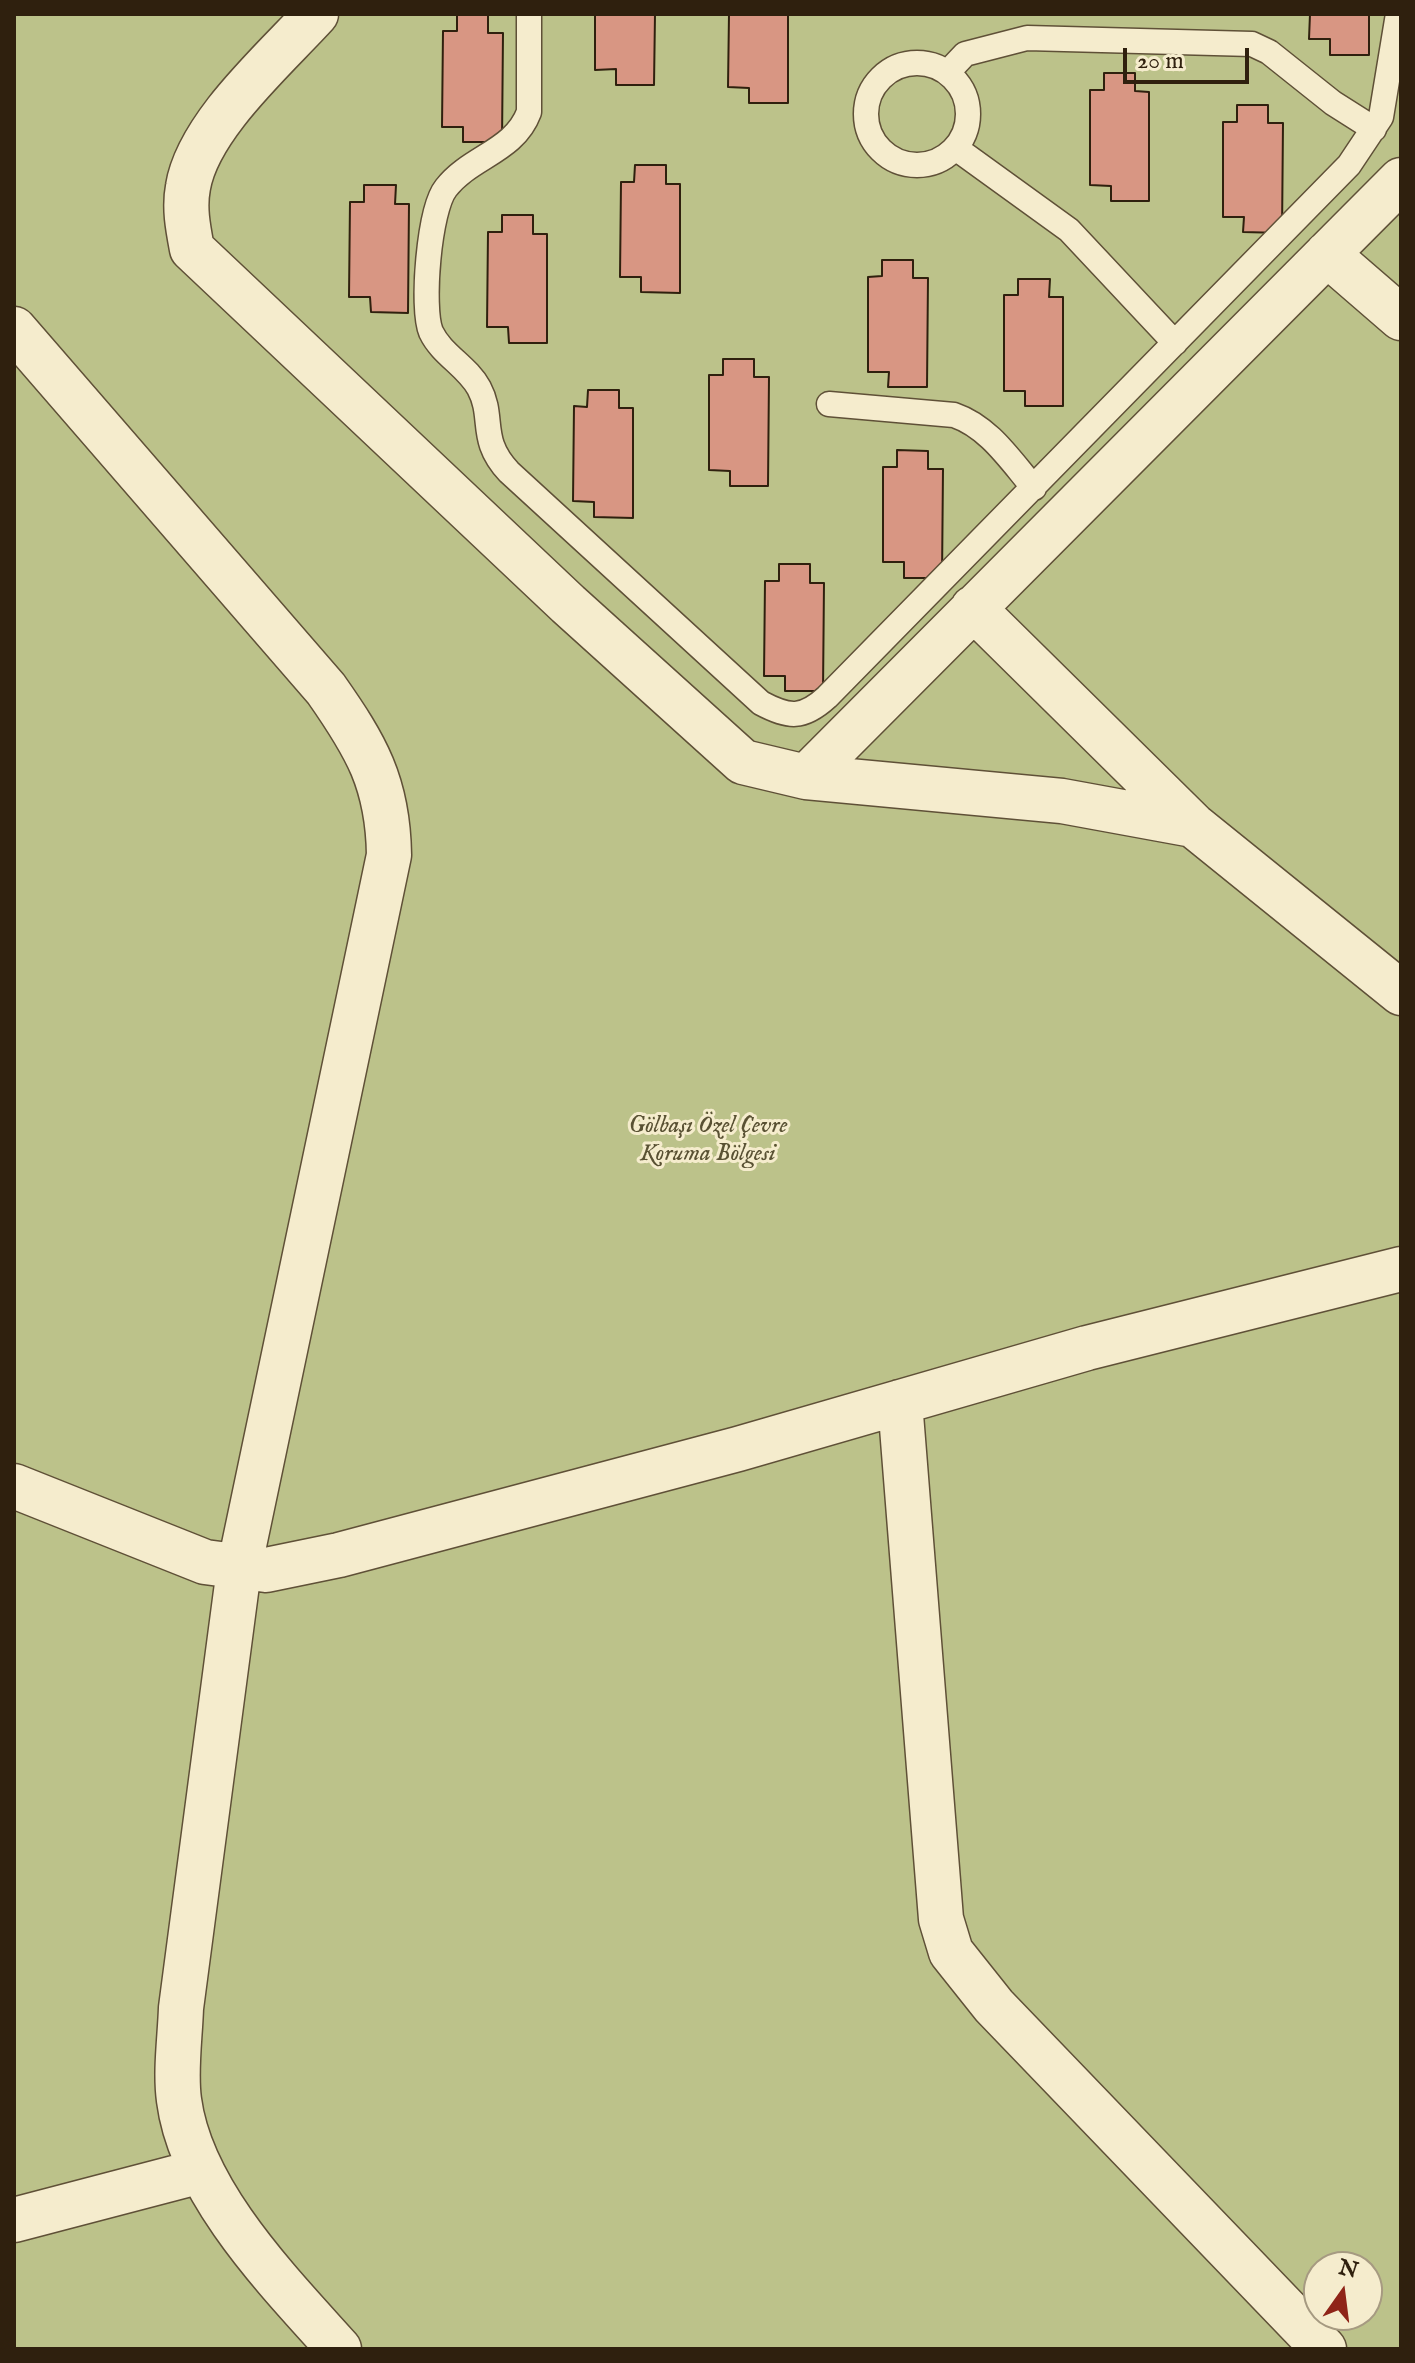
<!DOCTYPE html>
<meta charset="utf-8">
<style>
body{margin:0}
#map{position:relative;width:1415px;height:2363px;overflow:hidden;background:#f0e2b2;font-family:"IM FELL English",serif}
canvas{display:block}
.frame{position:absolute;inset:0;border:16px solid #2f200e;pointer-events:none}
.north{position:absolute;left:1303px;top:2251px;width:80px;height:80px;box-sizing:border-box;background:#f5eccd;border:2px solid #a69a81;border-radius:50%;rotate:14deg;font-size:22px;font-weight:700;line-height:32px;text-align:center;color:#2f200e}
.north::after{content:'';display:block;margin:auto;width:28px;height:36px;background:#8f2418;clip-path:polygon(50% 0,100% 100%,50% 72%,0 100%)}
.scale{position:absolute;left:1123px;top:48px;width:126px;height:36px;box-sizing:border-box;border:4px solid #2f200e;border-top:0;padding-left:10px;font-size:24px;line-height:28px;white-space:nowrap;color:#2f200e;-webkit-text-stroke:6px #f5eccd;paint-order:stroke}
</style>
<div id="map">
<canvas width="1415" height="2363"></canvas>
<div class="frame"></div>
<div class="north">N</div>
<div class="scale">20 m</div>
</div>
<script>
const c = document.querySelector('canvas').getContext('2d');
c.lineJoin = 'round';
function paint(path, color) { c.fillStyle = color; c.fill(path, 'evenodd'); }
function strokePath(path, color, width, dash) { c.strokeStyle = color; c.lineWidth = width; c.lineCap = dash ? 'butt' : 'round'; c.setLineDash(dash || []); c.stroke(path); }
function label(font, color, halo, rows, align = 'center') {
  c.font = font + ' "IM FELL English",serif'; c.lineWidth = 6; c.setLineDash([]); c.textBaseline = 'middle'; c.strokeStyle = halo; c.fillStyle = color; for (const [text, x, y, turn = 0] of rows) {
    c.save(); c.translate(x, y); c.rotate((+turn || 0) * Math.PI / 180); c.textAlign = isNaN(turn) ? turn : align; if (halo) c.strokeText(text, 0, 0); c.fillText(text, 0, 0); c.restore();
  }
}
const green = new Path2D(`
 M14 14H1401V2349H14ZM1319 2267H1367V2315H1319Z`);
const building = new Path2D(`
 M595 14H655L654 85H616V69L595 70Z
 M729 14H788V103H749V88L728 87Z
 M1310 14H1369V55H1330V39H1309Z
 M457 15H488V33H503L502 142H463V127H442L443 31H457Z
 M1104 73H1135V91L1149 92V201H1111V186L1090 185V90H1104Z
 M1237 105H1268V123H1283L1282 233 1243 232 1244 217H1223V122H1237Z
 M635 165H666V184H680V293L641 292V277H620L621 182H634Z
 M364 185H396L395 204H409L408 313 371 312 370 297H349L350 202H364Z
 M502 215H533V234H547V343H509L508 327H487L488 232H502Z
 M882 260H913V278H928L927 387H888L889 372H868V277L882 276Z
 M1018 279H1050L1049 297H1063V406H1025V391H1004V295H1018Z
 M723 359H754V377H769L768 486H730V471L709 470V375H723Z
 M588 390H619V408H633V518L594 517V502L573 501 574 406 587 407Z
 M897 450 928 451V469H943L942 578H904V562H883V467H897Z
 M779 564H810V583H824L823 691H785V676H764L765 581H779Z`);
const lane = new Path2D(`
 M529 14V112C514 152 471 156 446 188 429 209 421 308 431 332 442 355 467 366 479 388 495 418 478 439 509 472L761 703C789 718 803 719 827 697L1349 165 1381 117 1398 14
 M866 114a51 51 0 1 1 102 0a51 51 0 1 1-102 0Z
 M948 72 965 54 1027 38 1252 44 1269 52 1333 103 1374 129
 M957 149 1069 230 1175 343
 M829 404 954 415C989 427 1010 460 1034 488`);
const street = new Path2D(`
 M316 14C275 59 198 126 188 187 184 208 188 228 192 249L568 604 743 762 806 777 1062 801 1193 825
 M1327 254 1401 318
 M14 329 326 689C366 746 388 783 389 855L239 1569 181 2008C180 2038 175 2071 179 2100 191 2193 279 2282 339 2349
 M973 608 1193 825 1401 993
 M806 777 1401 180
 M900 1402 941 1919 951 1952 994 2006 1324 2349
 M14 1486 205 1562 266 1570 339 1555 738 1449 1087 1348 1401 1269
 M14 2220 201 2171`);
const parkNames = [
 ["Gölbaşı Özel Çevre",708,1127],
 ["Koruma Bölgesi",708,1155]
];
paint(green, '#bcc28a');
paint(building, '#d89683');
strokePath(building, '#2f200e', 2);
strokePath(lane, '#5f5037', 27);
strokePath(street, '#5f5037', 47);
strokePath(lane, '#f5eccd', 24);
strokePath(street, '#f5eccd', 44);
label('italic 24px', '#595133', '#f5eccd', parkNames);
</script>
